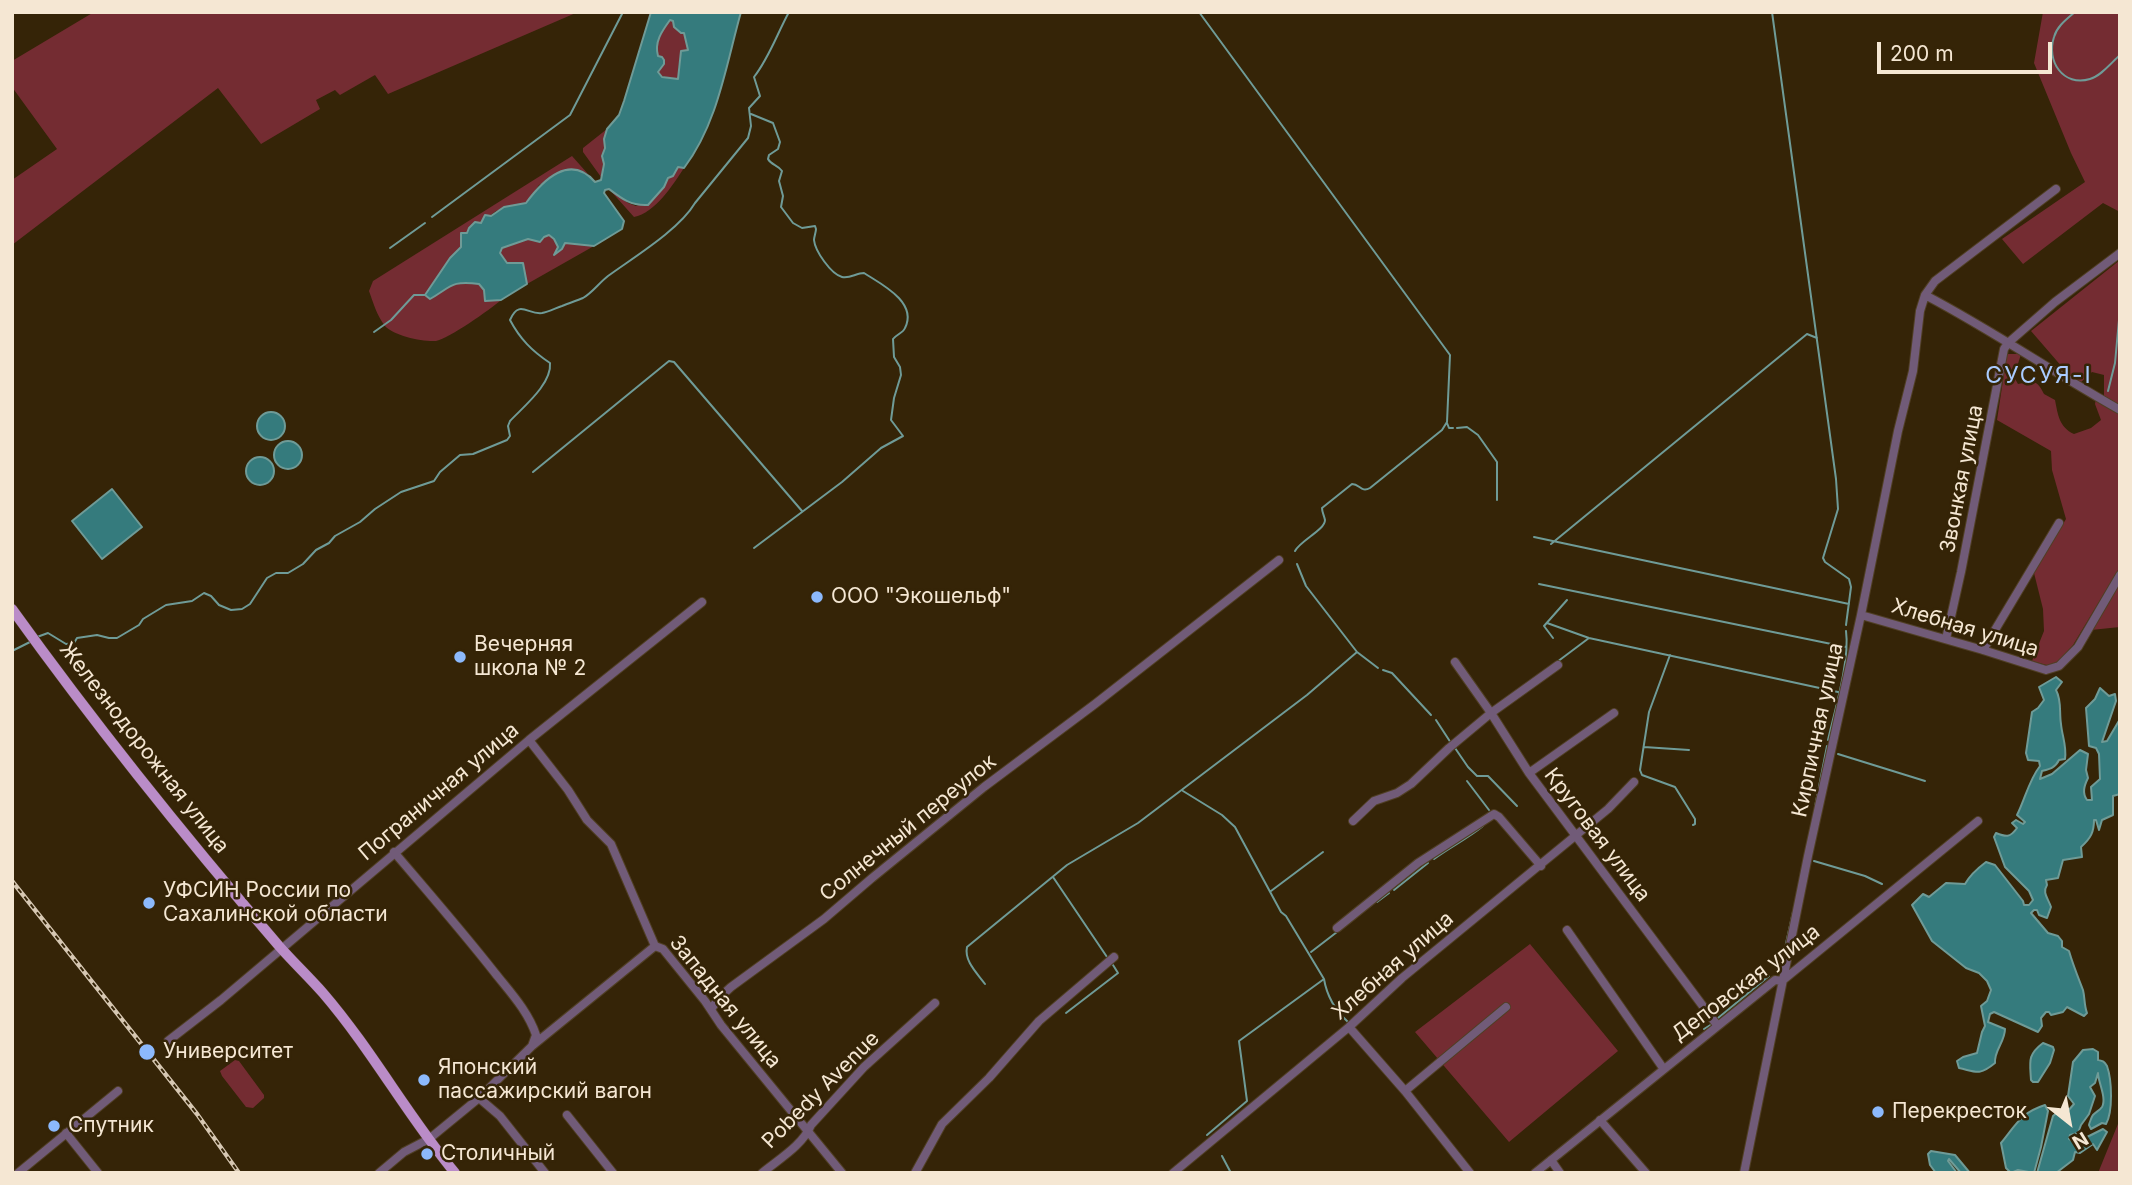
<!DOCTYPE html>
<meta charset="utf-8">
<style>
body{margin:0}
#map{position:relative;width:2132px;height:1185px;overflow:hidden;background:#352407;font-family:Inter,sans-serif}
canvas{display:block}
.frame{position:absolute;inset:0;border:14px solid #f5e7d3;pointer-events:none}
.north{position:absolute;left:2034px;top:1087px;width:70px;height:70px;-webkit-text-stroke:5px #352407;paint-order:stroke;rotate:149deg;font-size:19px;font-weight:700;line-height:28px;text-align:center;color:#f5e7d3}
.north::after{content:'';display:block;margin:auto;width:24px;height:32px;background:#f5e7d3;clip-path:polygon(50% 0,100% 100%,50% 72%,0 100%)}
.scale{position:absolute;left:1877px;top:42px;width:175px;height:32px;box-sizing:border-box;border:4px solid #f5e7d3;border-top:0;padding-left:9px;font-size:21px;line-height:24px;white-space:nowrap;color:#f5e7d3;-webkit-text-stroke:5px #352407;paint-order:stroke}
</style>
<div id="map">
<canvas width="2132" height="1185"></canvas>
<div class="frame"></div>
<div class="north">N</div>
<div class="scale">200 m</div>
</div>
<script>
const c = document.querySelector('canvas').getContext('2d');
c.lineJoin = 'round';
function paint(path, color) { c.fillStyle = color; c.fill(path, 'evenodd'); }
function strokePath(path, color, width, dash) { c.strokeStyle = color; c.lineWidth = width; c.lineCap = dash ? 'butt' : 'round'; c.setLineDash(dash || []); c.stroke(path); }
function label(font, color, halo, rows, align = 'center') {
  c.font = font + ' Inter,sans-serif'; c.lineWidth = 5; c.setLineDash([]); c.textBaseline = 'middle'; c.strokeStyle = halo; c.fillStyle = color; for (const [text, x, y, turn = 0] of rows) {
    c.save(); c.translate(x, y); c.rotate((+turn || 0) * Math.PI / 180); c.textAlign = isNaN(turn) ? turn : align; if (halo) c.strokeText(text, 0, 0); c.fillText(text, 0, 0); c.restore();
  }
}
const green = new Path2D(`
 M94 12H578L388 94 375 75 340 95 335 90 316 100 320 109 261 144 218 88 12 245V180L57 149 12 87V61Z
 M2043 12H2120V212L2103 203 2023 264 2002 239 2085 182 2071 153 2034 63Z
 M670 19 684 33 688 51 679 62 678 79 661 76C657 70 658 67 658 59 656 38 659 37 670 19Z
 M607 129C602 145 605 161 601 177L583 152V148Z
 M572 156 588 174 577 169 539 185 526 204 496 211 467 233H461V247L450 258 425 296C443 294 435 292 447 286 456 281 469 283 479 284L484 290 485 301 501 300C491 309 448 339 436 341 423 342 394 336 385 326 377 316 373 302 369 291L373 281Z
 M678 167 684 168C673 185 655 213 634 217L609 189 628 203 636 206C654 198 659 196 669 178L673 176Z
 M549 235 554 239 558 247 556 252 563 249 565 243 594 246 527 284 523 263H507L500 253 502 248 528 239Z
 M2120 260V405L2104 396V375L2092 372 2081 382 2067 376 2063 368 2031 331Z
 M2007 354H2021L2014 377 2018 384C2033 381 2037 379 2044 394L2055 400C2058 415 2059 427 2074 434L2091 428 2101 420 2095 404 2096 398 2120 412V567L2073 645 2057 663 2050 666 2032 661 2044 631 2043 609 2034 573 2066 519 2052 470 2051 451 1997 420Z
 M2120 580V627L2091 630Z
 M1530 944 1618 1051 1509 1142 1415 1032Z
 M235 1060 239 1061 264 1095V1098L253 1108 246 1107 222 1076 220 1071Z
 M2120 1119V1173H2098Z`);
const water = new Path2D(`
 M651 12H741C726 65 718 123 684 168L678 167 673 176 668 178 664 187 648 205C631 206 622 199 609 189L605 190 604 193 624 221 622 229 594 246 565 243 562 249 554 255 558 247 554 239 549 235 544 237 540 242 528 239 502 248 500 253 507 263H523L527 284 501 300 485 301 484 290 479 284C451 280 451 287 430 299L425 295 450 258 461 247V233H467L469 228 475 222 481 223 485 215 491 216 504 207 526 203C543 180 570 153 595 182L601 180 604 164 602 156 605 148 604 139 607 129 619 115 624 101ZM670 20 673 21 674 27 681 33H684L688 50 681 51 678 79 662 77 658 72 664 64V60L662 57 658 56C654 42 662 31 670 20Z
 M257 426a14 14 0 1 1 28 0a14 14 0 1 1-28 0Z
 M274 455a14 14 0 1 1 28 0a14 14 0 1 1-28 0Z
 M246 471a14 14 0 1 1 28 0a14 14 0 1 1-28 0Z
 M112 489 142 527 102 559 72 521Z
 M2056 677 2062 682 2056 690C2062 701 2059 712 2061 724 2062 736 2067 746 2065 759L2059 760C2055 768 2050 769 2042 771L2040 779 2052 774 2080 750 2088 754 2086 770 2088 778C2084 786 2082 793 2087 800H2092L2091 787 2100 779 2099 754 2096 748 2089 746 2086 708 2095 699 2100 688 2109 696 2115 694 2116 701 2102 742 2107 741 2120 719V794L2113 796V815L2102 820 2099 830 2096 820H2094C2094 832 2091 838 2081 847L2082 857 2063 860 2058 878 2046 880 2047 885C2042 893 2048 898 2051 907L2047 918 2039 915 2037 910H2034L2031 913 2048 933 2058 936 2062 941V947L2069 951C2073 965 2078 977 2083 990 2085 998 2084 1005 2087 1013L2084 1016 2067 1007 2063 1012 2051 1015 2049 1012H2046L2041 1018 2042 1026 2038 1032 1994 1012 1990 1014 1988 1022 2005 1029C2005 1042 1994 1050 1995 1063 1979 1076 1977 1072 1959 1068L1957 1061 1963 1057 1977 1053 1982 1032 1985 1026 1981 1006 1987 1001 1991 990 1987 981 1979 973 1966 968 1932 941 1912 905 1923 894 1929 897 1946 883 1965 884C1970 875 1978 868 1986 862L1995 865 2023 901 2024 905H2029L2033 900 2029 891 2005 867 1994 837 1996 833C2006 837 2010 838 2017 828L2012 823 2016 820 2023 824 2025 822 2017 815C2025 799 2029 780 2040 766L2039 761 2028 760 2026 753 2032 712 2038 708 2044 700 2039 687Z
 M2043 1043 2053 1047 2054 1050 2050 1063 2038 1082H2033L2031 1080C2030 1062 2027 1055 2043 1043Z
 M2093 1049 2098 1052V1060C2103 1061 2104 1061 2107 1066 2112 1080 2113 1112 2106 1124L2102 1123 2091 1129 2089 1125C2089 1124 2092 1116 2093 1115 2096 1112 2100 1110 2102 1107 2107 1098 2098 1082 2098 1073L2095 1083 2090 1087 2095 1096 2089 1114 2081 1125 2078 1133 2070 1135 2069 1139 2075 1143 2103 1129 2107 1132 2097 1150 2093 1144 2080 1153 2075 1152 2073 1160 2056 1173H2037L2053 1116 2060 1110 2067 1112 2074 1104 2068 1096 2073 1062 2083 1050Z
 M2045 1105 2048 1111 2041 1147 2034 1173 2018 1170 2011 1173 2006 1168 2001 1143C2016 1125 2020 1113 2045 1105Z
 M1931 1151 1955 1155 1970 1173H1961L1949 1159 1948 1161 1957 1173H1936L1930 1165 1928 1154Z`);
const stream = new Path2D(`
 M1199 12 1450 355 1447 422 1442 430 1370 488C1361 493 1360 484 1352 484L1322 508C1322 512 1324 515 1325 520 1325 530 1301 540 1295 551
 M1772 12 1836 479 1838 509 1823 558 1825 562 1849 579 1851 587 1846 625
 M2075 12C2067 19 2057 26 2054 37 2046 61 2063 87 2090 79 2101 76 2111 63 2120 55
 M751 114 773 123 780 142 778 149 769 155 768 159C771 165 778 165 782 171L779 181 783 196 781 207 793 223 802 228 815 226 816 229C816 232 814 237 814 240 815 251 831 274 842 277 850 279 856 273 864 273 881 284 918 302 905 328 903 333 897 334 893 339L894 357 900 367 901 375 894 398 891 420 903 436 881 448 842 482 754 548
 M432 217 570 115 623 12
 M390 248 425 223
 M2120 272V276
 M374 332 391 320 414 295H425
 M2108 391 2115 363 2120 309
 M1447 423 1449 428H1453
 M1457 428 1467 427 1478 435 1497 462V500
 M533 472 669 361 674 362 802 511
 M1534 537 1849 604
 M1551 544 1807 334 1817 338
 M1539 584 1846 647
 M1547 623 1589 638 1838 692
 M37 637 48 633 66 644 74 643 77 638 97 635 109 638H117L139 625 143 619 166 605 192 601 204 593 211 596 219 605 231 610 242 609 250 604 267 578 276 573H288L303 564 316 550 329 543 335 536 360 522 375 509 401 492 434 481 440 472 460 455 473 454 507 440 510 436 508 426 510 421C523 407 552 384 550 363 532 351 520 339 510 320 519 299 528 315 542 313 548 312 556 308 562 306 569 303 576 301 583 298 592 293 599 283 608 276 634 257 679 230 695 203L748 138 751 126 749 108 760 96 754 77C769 58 777 34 789 12
 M1553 638 1544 626 1567 600
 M12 651 30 642
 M1357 652 1378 668
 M1670 655 1649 712 1640 770 1642 775 1675 787 1695 819V824L1693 825
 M1557 662 1589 638
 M1383 670 1392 673 1431 715
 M1436 720 1451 743
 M1828 740C1835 710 1850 660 1846 631
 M1644 747 1689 750
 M1455 748 1468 767 1477 776H1488L1517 806
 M1838 754 1925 781
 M1467 781 1489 810
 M1183 791 1222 815 1235 827 1281 912 1286 916 1324 979 1239 1041 1247 1101 1207 1135
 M1815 807 1827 746
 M1434 859C1450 847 1467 839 1483 826
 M1814 861 1865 876 1882 884
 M1053 877 1107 957
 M1394 890 1428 863
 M1271 891 1323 852
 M1377 902 1389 893
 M1311 952 1337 932
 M1781 966 1793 912
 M1324 979C1327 997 1335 1010 1348 1022
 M985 984C977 973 964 961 967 947L1067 865 1138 823 1307 695 1357 652 1306 586 1297 564
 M1066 1013 1118 973 1113 965
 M1718 1018 1769 976
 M1704 1029 1712 1024
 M1222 1156 1231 1173`);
const minor = new Path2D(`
 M1925 295C1992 330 2054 373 2120 410
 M1861 615 1983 650 2046 670 2059 666 2078 647 2120 575
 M1946 639 1961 572 2004 349 2008 343 2055 302 2120 253
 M1983 650 2059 523
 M1455 662 1491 713 1529 773 1717 1025
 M529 740 568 790 587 820 611 844 655 946 663 949 705 1001 721 1025 842 1173
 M1529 773 1614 713
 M1353 821 1374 801 1397 793 1411 784 1449 748 1491 713 1558 665
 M1337 928 1418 863 1494 814 1499 817 1541 866
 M1567 930 1663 1068
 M711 1009 720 997 731 987 824 919 872 878 984 787 1095 704 1279 560
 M1349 1027 1405 1091 1470 1173
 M168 1041 221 1000 529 740 702 602
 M532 1046 655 946
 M1405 1091 1506 1007
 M479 1098 500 1116 545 1173
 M567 1115 613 1173
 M1600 1120 1646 1173
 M66 1133 98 1173
 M1551 1160 1560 1173
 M18 1173 118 1091
 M379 1173 404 1152 429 1139 479 1098 532 1046 536 1035C528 1011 510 992 495 973 462 931 428 892 394 852
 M762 1173C779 1159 803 1145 811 1125L864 1067 935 1003
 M915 1173 942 1124 989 1078 1039 1021 1114 957
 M1173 1173 1349 1027 1402 978 1608 809 1634 782
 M1535 1173 1775 980 1782 981 1978 821
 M1744 1173 1808 856 1861 615 1898 431 1913 371 1920 311 1925 295 1935 281 2056 189`);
const major = new Path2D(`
 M12 609C96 726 186 838 279 946 293 962 309 977 323 993 372 1050 407 1115 455 1173`);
const rail = new Path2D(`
 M12 881 197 1114 239 1173`);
const markers = [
 [817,597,7,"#8cb9fc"],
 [460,657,7,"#8cb9fc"],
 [149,903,7,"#8cb9fc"],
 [147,1052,9,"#8cb9fc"],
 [424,1080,7,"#8cb9fc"],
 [1878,1112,7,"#8cb9fc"],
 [54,1126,7,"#8cb9fc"],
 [427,1154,7,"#8cb9fc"]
];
const streetNames = [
 ["Звонкая улица",1962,479,-79],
 ["Хлебная улица",1965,628,17],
 ["Кирпичная улица",1818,730,-78],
 ["Железнодорожная улица",144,748,52],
 ["Пограничная улица",439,792,-40],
 ["Солнечный переулок",908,828,-39],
 ["Круговая улица",1597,835,53],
 ["Хлебная улица",1393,966,-41],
 ["Деповская улица",1746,983,-37],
 ["Западная улица",725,1002,51],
 ["Pobedy Avenue",821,1090,-45]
];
const poiNames = [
 ["ООО \"Экошельф\"",831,597],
 ["Вечерняя",474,645],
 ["школа № 2",474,669],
 ["УФСИН России по",163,891],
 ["Сахалинской области",163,915],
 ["Университет",163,1052],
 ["Японский",438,1068],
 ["пассажирский вагон",438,1092],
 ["Перекресток",1892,1112],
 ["Спутник",68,1126],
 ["Столичный",441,1154]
];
const neighbourhoodNames = [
 ["СУСУЯ-I",2039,376]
];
paint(green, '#742c32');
paint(water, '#357b7d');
strokePath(water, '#6f9b97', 2);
strokePath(stream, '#6f9b97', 2);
strokePath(minor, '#503f24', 10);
strokePath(major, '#503f24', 11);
strokePath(minor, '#715b78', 8);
strokePath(major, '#ba8cc8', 10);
strokePath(rail, '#d6c7b2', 4.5);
strokePath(rail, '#352407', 2, [5]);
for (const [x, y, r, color] of markers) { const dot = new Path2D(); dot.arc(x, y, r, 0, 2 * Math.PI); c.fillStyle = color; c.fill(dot); strokePath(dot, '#352407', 2.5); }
label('21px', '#f5e7d3', '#352407', streetNames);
label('21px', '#f5e7d3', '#352407', poiNames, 'left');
c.letterSpacing = '2px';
label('23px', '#acf', '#352407', neighbourhoodNames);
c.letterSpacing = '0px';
</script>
